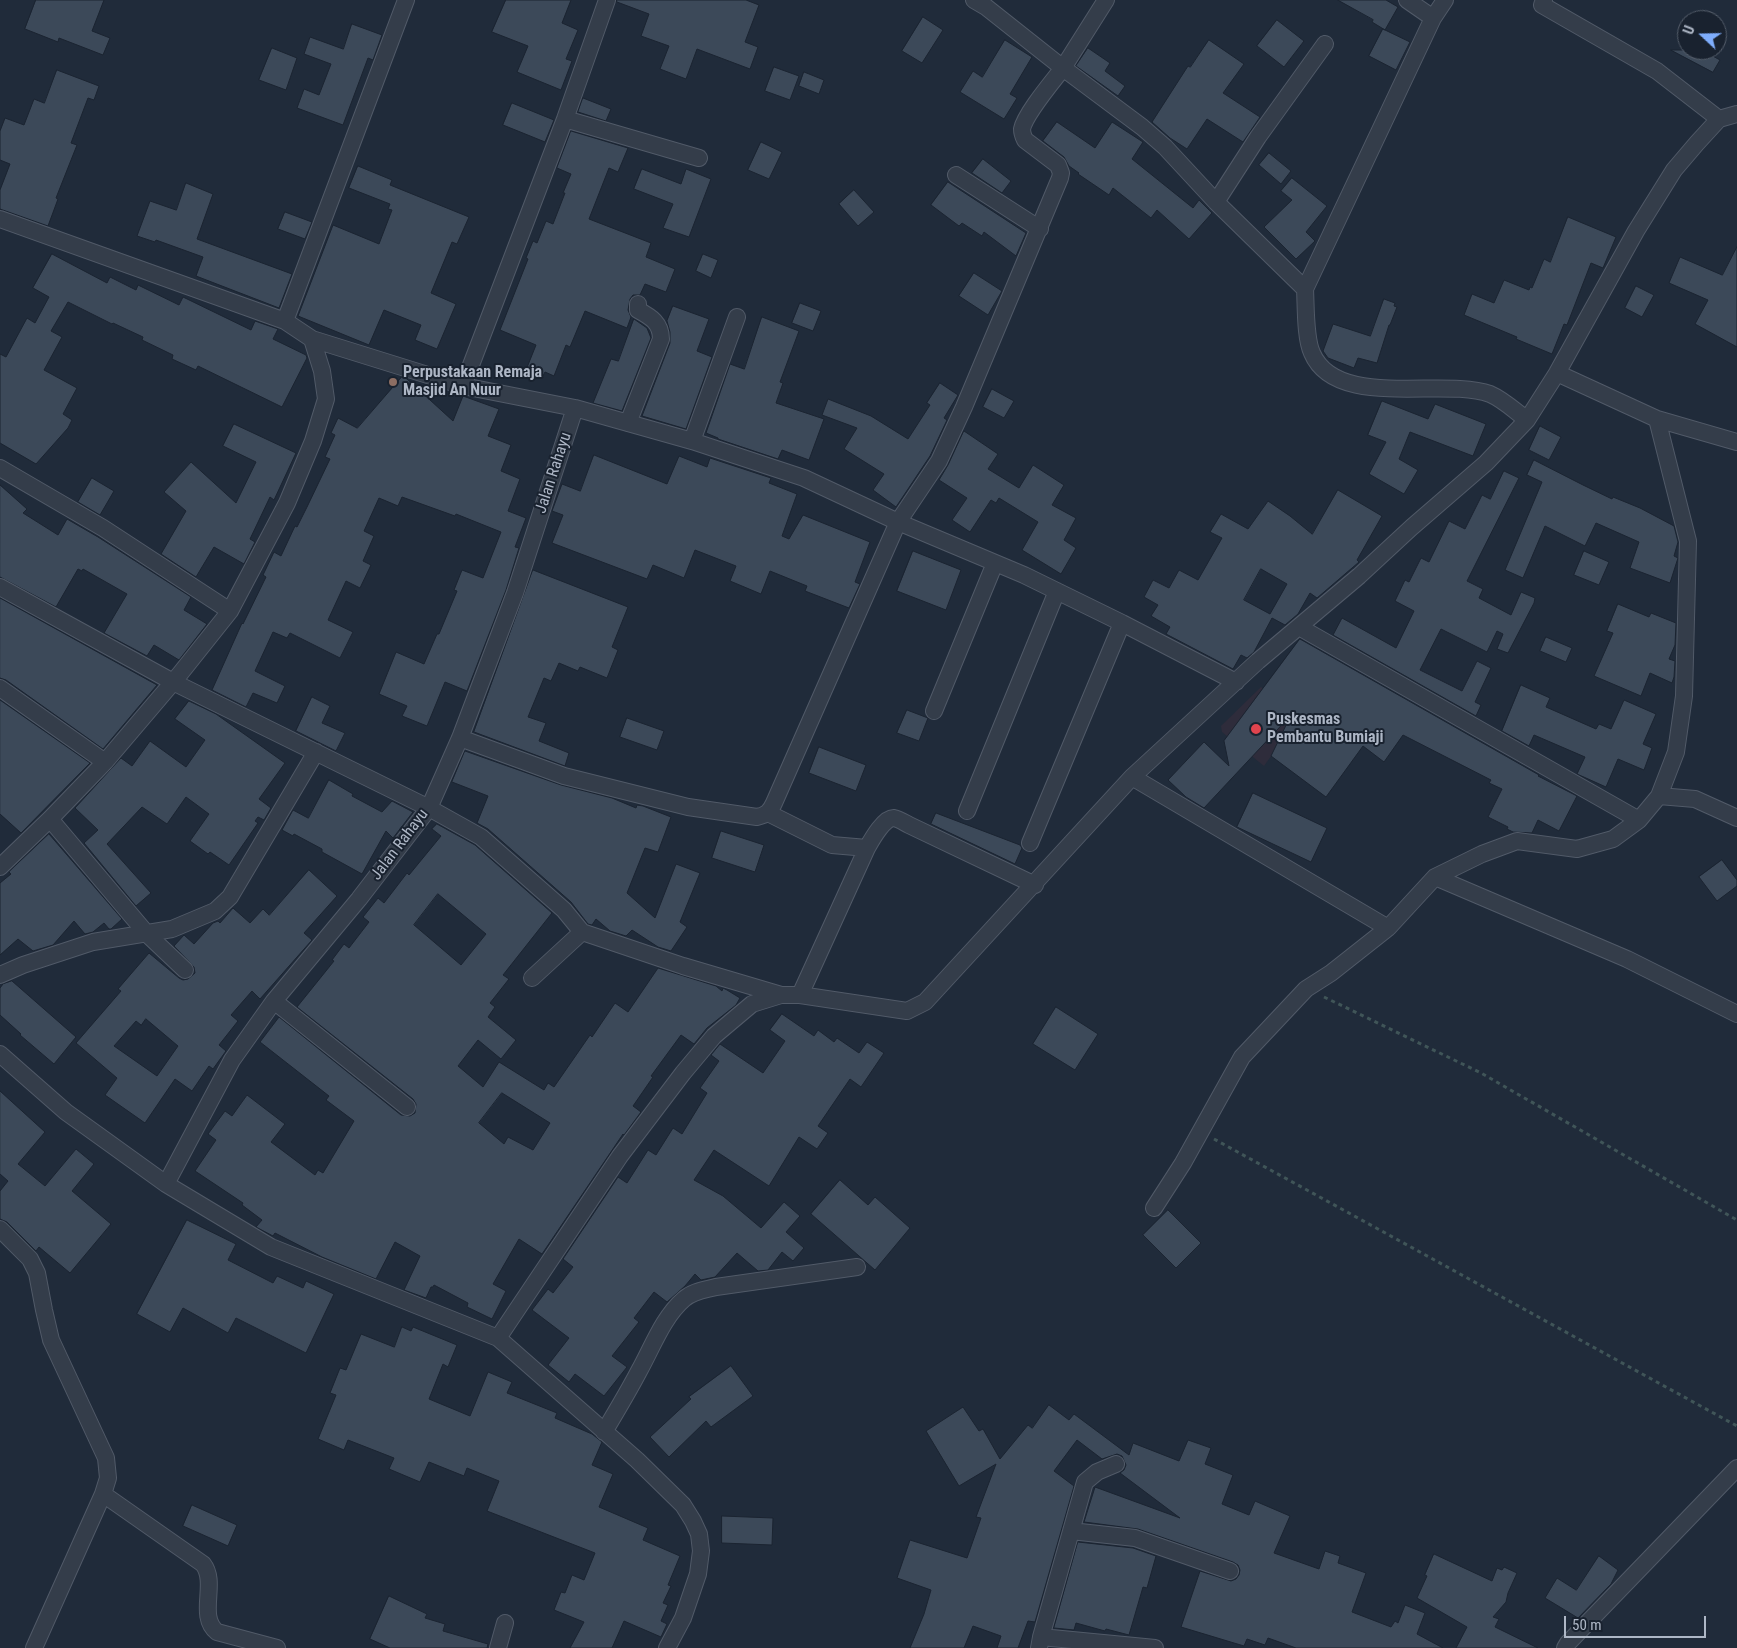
<!DOCTYPE html>
<style>
body{margin:0}
#map{position:relative;width:1737px;height:1648px;overflow:hidden;background:#202b3a;font-family:"Roboto Condensed",sans-serif}
canvas{display:block}
.north{position:absolute;left:1677px;top:10px;width:50px;height:50px;box-sizing:border-box;background:#19222f;border:1px solid #555e6b;border-radius:50%;rotate:291deg;font-size:14px;font-weight:700;line-height:20px;text-align:center;color:#aeb7c6}
.north::after{content:'';display:block;margin:auto;width:18px;height:22px;background:#7eadfc;clip-path:polygon(50% 0,100% 100%,50% 72%,0 100%)}
.scale{position:absolute;left:1564px;top:1616px;width:142px;height:22px;box-sizing:border-box;border:2px solid #aeb7c6;border-top:0;padding-left:6px;font-size:15px;line-height:18px;white-space:nowrap;color:#aeb7c6;-webkit-text-stroke:4px #19222f;paint-order:stroke}
</style>
<div id="map">
<canvas width="1737" height="1648"></canvas>
<div class="north">U</div>
<div class="scale">50 m</div>
</div>
<script>
const c = document.querySelector('canvas').getContext('2d');
c.lineJoin = 'round';
function paint(path, color) { c.fillStyle = color; c.fill(path, 'evenodd'); }
function strokePath(path, color, width, dash) { c.strokeStyle = color; c.lineWidth = width; c.lineCap = dash ? 'butt' : 'round'; c.setLineDash(dash || []); c.stroke(path); }
function label(font, color, halo, rows, align = 'center') {
  c.font = font + ' "Roboto Condensed",sans-serif'; c.lineWidth = 4; c.setLineDash([]); c.textBaseline = 'middle'; c.strokeStyle = halo; c.fillStyle = color; for (const [text, x, y, turn = 0] of rows) {
    c.save(); c.translate(x, y); c.rotate((+turn || 0) * Math.PI / 180); c.textAlign = isNaN(turn) ? turn : align; if (halo) c.strokeText(text, 0, 0); c.fillText(text, 0, 0); c.restore();
  }
}
const medical = new Path2D(`
 M1261 687 1298 718 1264 766 1222 732 1221 726Z`);
const building = new Path2D(`
 M36 0H104L92 31 110 38 103 55 59 38 58 42 25 29Z
 M506 0H571L562 23 578 30 566 59 572 61 561 90 517 72 528 46 492 32Z
 M617 0H746L759 5 745 42 758 47 750 69 697 49 686 79 660 69 669 46 641 36 649 14 617 2Z
 M1338 0H1386L1398 7 1385 30 1372 22 1373 20Z
 M923 17 943 30 922 63 902 51Z
 M1277 20 1304 41 1284 67 1257 46Z
 M352 24 382 35 373 60 368 58 343 125 297 108 304 89 319 95 331 64 304 54 310 37 343 49Z
 M1383 29 1410 42 1396 70 1369 56Z
 M1005 40 1032 57 1010 94 1017 98 1004 119 960 92 973 71 982 77Z
 M1209 40 1244 64 1223 93 1260 117 1243 142 1207 119 1187 149 1170 138 1152 122 1188 66 1190 67Z
 M272 48 297 58 286 90 259 80Z
 M1088 48 1110 63 1105 71 1125 86 1118 96 1076 66Z
 M1671 50H1702L1720 60 1713 72Z
 M774 67 799 76 790 100 765 91Z
 M57 70 99 86 94 100 88 98 71 143 77 145 56 198 58 199 48 226 0 209V190L10 164 0 160V131L5 118 24 125 34 99 44 103Z
 M804 72 824 80 819 94 799 86Z
 M583 98 611 109 606 121 578 112Z
 M512 103 554 120 545 142 503 125Z
 M1057 122 1095 148 1112 122 1143 142 1132 159 1193 208 1199 200 1212 213 1189 239 1157 210 1151 218 1113 188 1109 195 1078 174 1079 173 1069 166 1064 157 1043 141Z
 M571 131 628 148 618 172 609 168 589 219 651 243 646 257 675 269 666 292 645 284 640 295H633L630 299 628 310 631 317 627 328 585 311 570 347 566 345 554 376 545 372 543 376 526 370 536 345 500 330 528 259 526 258 533 241 537 243 546 221 553 224 565 193H563L571 174 557 168Z
 M761 142 782 152 769 179 748 170Z
 M1269 153 1291 171 1281 184 1259 165Z
 M983 159 1011 181 1002 193 972 173Z
 M358 166 392 180 390 185 469 217 457 244 452 242 431 293 456 304 437 349 415 340 421 325 384 310 369 345 298 316 333 225 379 244 392 210 388 209 390 204 349 188Z
 M642 169 681 184 686 169 711 179 689 237 663 228 673 204 634 189Z
 M1292 178 1327 206 1306 232 1315 241 1296 259 1264 227 1292 200 1281 191Z
 M948 182 1026 233 1016 256 984 232 982 236 962 223 959 226 931 205Z
 M186 183 213 194 197 239 292 274 279 308 196 276 203 257 156 240 155 242 137 236 150 201 176 210Z
 M854 190 874 212 858 226 839 204Z
 M285 212 312 222 305 239 278 229Z
 M1568 217 1616 237 1603 268 1591 263 1567 325 1564 324 1552 354 1516 339 1517 337 1464 315 1472 294 1494 303 1504 280 1529 290 1530 287 1532 288 1544 259 1550 262Z
 M1737 247V347L1695 324 1708 300 1669 283 1680 257 1722 275Z
 M52 254 107 283 110 277 136 290 138 285 179 305 183 297 251 330 255 321 278 329 273 339 306 355 307 358 282 407 198 366 196 370 172 359 173 355 142 340 143 337 113 323 112 324 68 302 51 331 62 337 44 370 77 388 63 414 72 420 68 428 36 464 0 443V354L6 357 27 318 35 323 49 297 33 288Z
 M703 254 718 260 711 278 696 271Z
 M974 273 1002 291 988 315 959 296Z
 M1636 286 1654 295 1642 317 1625 308Z
 M1384 299 1395 303 1394 306 1397 307 1390 325H1389L1377 363 1358 358 1354 368 1328 358 1323 351 1333 324 1370 336Z
 M800 303 821 311 813 331 792 323Z
 M673 306 709 319 697 351 712 357 686 429 642 416 670 343V332L667 321Z
 M762 317 799 331 780 382 783 383 776 403 824 419 809 460 782 450 778 459 718 439V438L706 433 730 364 744 369Z
 M634 319 647 328 651 338 622 411 593 403 611 359 618 361Z
 M402 377 407 379 453 421 463 396 499 409 488 436 511 445 501 471 520 479 508 511 526 518 515 547 519 548 506 590 467 691 445 682 427 726 402 716 407 706 379 694 396 652 424 664 437 634H439L457 591 454 590 462 570 483 578 501 532 456 514 455 516 402 497 398 506 379 498 364 531 374 536 363 561 371 565 360 588 346 581 328 620 353 632 340 658 290 633 287 638 273 632 255 671 285 686 277 703 253 693 246 707 212 690 242 623 243 624 266 577 263 575 274 552 281 556 295 526 297 527 307 507 330 459 325 457 335 435 331 433 338 418 357 428Z
 M940 383 958 395 944 418 947 420 930 456 896 507 873 490 884 474 844 449 857 428 822 415 828 399 871 416 908 439 930 405 927 403Z
 M992 389 1014 401 1004 418 983 407Z
 M1382 401 1428 419 1435 404 1486 424 1473 456 1410 432 1399 459 1418 470 1404 494 1369 474 1386 442 1368 435Z
 M234 424 296 453 274 500 270 497 250 539 255 542 244 564 214 547 196 577 161 554 186 511 164 492 191 462 236 503 256 462 223 446Z
 M1540 426 1561 437 1549 460 1529 450Z
 M964 431 998 454 988 469 1019 488 1033 465 1064 485 1052 505 1076 518 1064 540 1076 548 1061 574 1022 550 1038 522 999 498 996 503 991 500 970 532 952 520 967 498 939 480 948 465Z
 M594 455 667 484 679 456 707 467 710 458 771 478 769 483 797 494 782 536 789 539 803 515 870 542 855 582 860 584 849 608 805 591 807 586 770 571 761 594 730 581 736 566 695 550 684 578 653 565 647 579 552 543 563 515 552 511 562 484 580 491Z
 M1534 460 1583 485 1612 499 1613 497 1640 508 1674 526 1678 542 1674 556 1678 558 1677 561 1670 583 1630 568 1639 542 1596 523 1585 546 1545 526 1523 578 1505 570 1542 482 1527 475Z
 M1504 471 1519 478 1467 581 1483 589 1479 598 1511 615 1521 592 1535 598 1534 603 1508 653 1497 649 1503 634 1497 631 1487 652 1441 629 1420 670 1462 691 1477 661 1491 668 1475 702 1481 705 1476 716 1333 635 1342 618 1396 648 1414 611 1395 601 1405 580 1409 582 1421 558 1429 562 1449 521 1465 529 1482 495 1490 499Z
 M92 478 114 491 100 515 78 502Z
 M0 485 27 509 23 513 58 535 67 519 98 537 191 597 184 610 207 624 179 660 154 645 147 656 104 633 127 594 83 569 82 571 78 569 56 607 0 577Z
 M1338 490 1382 516 1357 560 1359 562 1317 598 1310 593 1298 614 1285 625 1272 618 1254 652 1247 658 1241 655 1233 669 1166 634 1170 627 1151 616 1158 605 1144 597 1153 580 1169 588 1179 570 1198 580 1222 538 1210 532 1221 514 1248 529 1268 501 1290 516 1312 534ZM1261 569 1287 584 1270 614 1244 600Z
 M913 551 961 570 946 610 897 591Z
 M1584 551 1609 562 1599 585 1574 575Z
 M533 570 628 607 612 647 618 650 607 678 580 667 578 671 559 663 551 681 544 678 528 717 546 723 539 741 569 753 565 766 474 732Z
 M0 598 157 685 103 749 6 680 0 678Z
 M1618 604 1649 617 1651 613 1676 623 1675 645 1669 659 1675 661 1674 677 1672 683 1650 673 1641 696 1594 676 1613 633 1607 631Z
 M1546 637 1572 648 1566 662 1540 651Z
 M1300 639 1539 775 1538 776 1577 796 1559 831 1538 820 1532 833 1513 832 1507 829 1508 827 1488 817 1502 789 1489 783 1491 780 1403 735 1384 762 1363 746 1326 797 1271 756 1291 715 1204 808 1186 797 1168 780 1204 742 1229 766 1224 741Z
 M1521 685 1550 698 1546 707 1596 729 1599 724 1611 729 1624 700 1656 714 1643 744 1652 748 1644 770 1618 759 1606 787 1577 774 1585 757 1534 735 1529 746 1502 731Z
 M312 697 330 706 322 723 345 733 336 751 296 731Z
 M0 700 90 763 21 833 0 814Z
 M189 701 216 714 285 763 259 799 271 808 264 820 258 817 255 821 258 823 229 865 210 852 208 854 190 841 209 814 186 797 167 824 142 807 107 844 151 893 136 906 84 843 98 830 75 808 121 758 132 766 150 741 186 767 205 740 175 719Z
 M907 710 928 718 919 741 897 733Z
 M627 718 664 731 657 750 620 737Z
 M819 747 866 765 856 791 809 773Z
 M465 751 561 785 612 798 636 808 637 805 643 806 671 817 658 852 645 848 627 893 655 918 676 864 700 873 680 922 687 927 671 951 658 947 632 930 626 936 610 931 596 919 592 925 588 924 571 902 488 829 477 823 488 796 452 782Z
 M329 780 353 794 352 796 382 812 392 801 413 812 393 838 386 831 362 874 322 852V849L294 834 293 836 282 830 293 810 308 818Z
 M1253 793 1327 828 1311 862 1237 827Z
 M936 813 1020 845 1022 848 1015 864 931 824Z
 M437 824 475 845 552 913 503 975 509 979 490 1003 495 1007 488 1017 516 1040 501 1059 478 1040 458 1066 483 1087 499 1062 544 1090 548 1083 554 1087 590 1035 592 1037 615 1003 628 1012 658 968 716 986 722 991 723 988 727 990 740 998 736 1005 707 1028 694 1044 681 1035 651 1076 653 1077 633 1106 641 1112 624 1135 623 1134 542 1254 519 1239 493 1284 506 1291 492 1319 467 1307 468 1303 434 1285 433 1287H431L426 1298 404 1290 420 1256 395 1242 376 1279 322 1257 275 1233 273 1236 256 1227 262 1220 242 1205 243 1203 195 1171 216 1140 208 1134 225 1111 232 1116 247 1095 285 1124 271 1142 315 1175 318 1170 323 1173 354 1121 326 1100 329 1096 260 1042 279 1017 401 1115 410 1116 415 1113 416 1104 413 1099 297 1007 334 961 332 960 344 944 349 948 369 922 363 917 378 898 384 903 407 873 409 875 441 836 432 829ZM438 894 486 934 461 965 414 925ZM502 1093 550 1123 533 1150 508 1137 504 1144 479 1123Z
 M721 831 764 845 755 872 712 858Z
 M49 834 122 919 111 929H109L104 923 93 932 85 934 74 921 53 945 33 951 18 939 0 955V883L11 874 9 872Z
 M1722 860 1737 880V886L1717 901 1699 877Z
 M309 870 337 896 304 933 312 940 260 999 252 991 231 1015 238 1021 219 1045 226 1051 213 1069 209 1066 192 1091 175 1079 145 1123 105 1095 117 1078 76 1043 121 991 118 989 149 953 179 978 183 980 188 979 195 973 194 967 174 946 184 935 194 944 213 923 218 921 220 923 233 908 250 923 263 909 269 915ZM146 1019 178 1046 157 1076 114 1046 136 1021 141 1025Z
 M12 981 76 1037 54 1064 20 1035 21 1034 0 1015V988L3 984Z
 M1056 1007 1098 1034 1075 1070 1033 1044Z
 M782 1014 814 1036 818 1030 834 1042 837 1038 859 1053 867 1042 884 1053 861 1087 850 1079 818 1126 828 1133 817 1149 799 1137 769 1186 714 1150 694 1180 723 1196 761 1228 784 1202 800 1216 786 1232 804 1248 793 1261 782 1252 768 1270 758 1271 737 1253 715 1277 701 1280 695 1274 685 1286 667 1302 654 1292 634 1318 639 1322 612 1356 627 1367 604 1396 575 1374 569 1382 548 1365 569 1338 532 1310 548 1289 553 1293 573 1267 563 1259 618 1177 627 1183 648 1150 656 1155 673 1128 682 1134 707 1093 700 1088 719 1061 711 1055 720 1044 763 1073 785 1041 770 1030Z
 M0 1091 45 1132 18 1164 45 1186 76 1149 94 1164 72 1191 111 1224 70 1273 39 1247 36 1251 7 1222 0 1219V1191L8 1181 0 1174Z
 M840 1180 868 1205 875 1197 910 1228 875 1270 811 1214Z
 M1168 1210 1201 1243 1176 1268 1143 1235Z
 M187 1220 236 1244 228 1260 273 1283 277 1276 303 1288 306 1281 334 1294 306 1353 236 1318 228 1333 183 1308 170 1332 137 1314Z
 M402 1327 411 1331 413 1327 457 1345 448 1367 443 1364 429 1399 470 1416 488 1372 512 1382 507 1393 557 1413 555 1418 592 1434 602 1442 592 1465 613 1474 599 1507 648 1528 643 1540 680 1556 668 1585 671 1586 663 1603 668 1605 661 1621 667 1624 661 1637 624 1621 612 1648H570L584 1622 554 1610 561 1592 565 1593 572 1575 584 1580 595 1553 487 1511 499 1481 467 1468 464 1476 429 1462 420 1482 389 1469 394 1458 348 1440 344 1450 318 1439 336 1395 330 1393 340 1368 346 1370 361 1334 394 1347Z
 M731 1366 753 1396 711 1427 706 1421 669 1457 650 1437 691 1399 689 1397Z
 M1049 1405 1069 1420 1074 1414 1129 1455 1133 1443 1179 1461 1188 1440 1211 1448 1205 1464 1233 1475 1222 1504 1249 1515 1255 1501 1290 1516 1274 1553 1319 1569 1325 1551 1340 1556 1338 1563 1366 1573 1352 1612 1391 1627 1395 1621 1398 1623 1405 1605 1425 1613 1417 1634 1443 1648H1296L1268 1638 1265 1645 1247 1639 1244 1646 1181 1627 1200 1571 1231 1581 1236 1579 1239 1575 1240 1570 1238 1565 1233 1562 1138 1529 1084 1522 1095 1487 1180 1518 1120 1473 1124 1470 1126 1465 1122 1456 1117 1454 1102 1459 1077 1440 1054 1471 1074 1486 1035 1622 1028 1621 1018 1648H997L1001 1636 973 1626 964 1648H910L924 1614 931 1590 897 1578 910 1540 967 1558 981 1518 976 1517 996 1464 959 1486 926 1431 963 1407 979 1431 983 1429 1000 1459 1028 1425 1032 1428Z
 M192 1505 237 1525 228 1546 183 1526Z
 M722 1516 773 1518 772 1545 722 1543Z
 M1078 1542 1133 1548 1156 1556 1147 1588 1143 1587 1129 1635 1106 1629 1105 1631 1076 1623 1074 1630 1054 1628Z
 M1434 1554 1492 1581 1497 1568 1502 1570 1504 1567 1517 1573 1508 1593 1506 1602 1493 1617 1499 1619 1495 1627 1538 1648H1456L1467 1627 1417 1598 1427 1576 1425 1575Z
 M1599 1556 1618 1570 1611 1584 1578 1618 1545 1598 1557 1578 1576 1590Z
 M389 1596 427 1614 425 1618 445 1624 443 1631 488 1644 487 1648H390L370 1639Z`);
const path = new Path2D(`
 M1324 997 1481 1073 1737 1220
 M1214 1139 1737 1426`);
const street = new Path2D(`
 M974 0 986 7 1063 68 1106 0
 M1407 0 1433 18 1445 0
 M1544 0 1542 5 1657 71 1719 119
 M565 119 699 158
 M956 175 1040 229
 M1216 202 1258 137 1325 44
 M0 219 285 321 312 339 463 386 575 408 692 441 804 478 898 522 1024 575 1122 623 1236 682
 M1305 289C1306 306 1305 338 1312 353 1336 410 1443 377 1490 394 1504 400 1515 411 1527 420
 M285 321 406 0
 M463 386 565 119 607 0
 M1657 419 1737 442
 M628 423 661 339C661 323 651 317 638 310V304
 M692 441 737 317
 M0 468 103 528 230 611
 M0 587 173 682 429 808 481 837 564 910 582 932 683 966 781 995
 M1299 627 1639 820
 M0 688 105 762
 M934 711 995 563
 M460 738 564 776 688 807 757 817C766 815 770 812 774 803L898 522 939 461 964 407 1060 178 1061 173 1058 165 1025 140C1023 136 1022 133 1022 129 1025 114 1053 81 1063 68L1142 127 1165 147 1216 202 1305 289 1433 18
 M1132 777 1388 928 1435 877 1482 854 1517 841 1577 849 1613 839 1639 820 1659 796 1676 752 1684 696 1688 541 1657 419 1557 373
 M1659 796 1695 799 1737 818
 M967 811 1057 591
 M768 813 832 845 867 848
 M50 819 147 934 185 970
 M1030 843 1122 623
 M0 867 50 819 105 762 179 675 230 611 287 503 313 441 326 399 322 371 312 339
 M1435 877 1627 959 1737 1014
 M0 975 23 965 93 942 172 929 215 911 230 897 316 752
 M532 978 582 932
 M800 995 867 848C871 841 884 817 894 818 899 819 905 823 909 825L1035 885
 M274 1001 407 1107
 M0 1054 66 1112 166 1184 271 1247 498 1338 637 1460 683 1505 693 1521 699 1534 701 1551 698 1574 683 1618 667 1648
 M166 1184 232 1060 274 1001 359 899 429 808 460 738 515 593 575 408
 M1154 1208 1183 1163 1242 1057 1306 989 1331 973 1388 928
 M0 1229 30 1259 37 1273 44 1310 51 1340 106 1458 108 1478 103 1494 203 1564C218 1583 197 1616 217 1632L277 1648
 M498 1338 620 1156 683 1073 714 1036 752 1004 781 995H800L907 1011 925 1002 1132 777 1258 661 1359 576 1412 527 1486 463 1527 420 1557 373 1636 231 1674 170 1697 143 1719 119 1737 114
 M604 1432C616 1412 628 1392 639 1371 652 1348 663 1317 684 1299 693 1291 705 1290 716 1287L857 1267
 M1071 1531 1135 1538 1230 1571
 M1041 1637 1085 1482 1097 1472 1116 1464
 M34 1648 103 1494
 M498 1648 505 1623
 M1039 1648 1041 1637 1155 1648
 M1565 1648 1568 1643 1737 1468`);
const markers = [
 [393,382,5,"#8d6e63"],
 [1256,729,6,"#e0444e"]
];
const poiNames = [
 ["Perpustakaan Remaja",403,373],
 ["Masjid An Nuur",403,391],
 ["Puskesmas",1267,720],
 ["Pembantu Bumiaji",1267,738]
];
const streetNames = [
 ["Jalan Rahayu",554,473,-72],
 ["Jalan Rahayu",400,845,-53]
];
paint(medical, '#2e2c3b');
paint(building, '#3c4959');
strokePath(building, '#1b2431', 1);
strokePath(street, '#515a68', 18);
strokePath(path, '#405558', 3, [4, 4]);
strokePath(street, '#343d4a', 16);
for (const [x, y, r, color] of markers) { const dot = new Path2D(); dot.arc(x, y, r, 0, 2 * Math.PI); c.fillStyle = color; c.fill(dot); strokePath(dot, '#19222f', 2); }
label('bold 16px', '#aeb7c6', '#19222f', poiNames, 'left');
label('16px', '#aeb7c6', '#19222f', streetNames);
</script>
